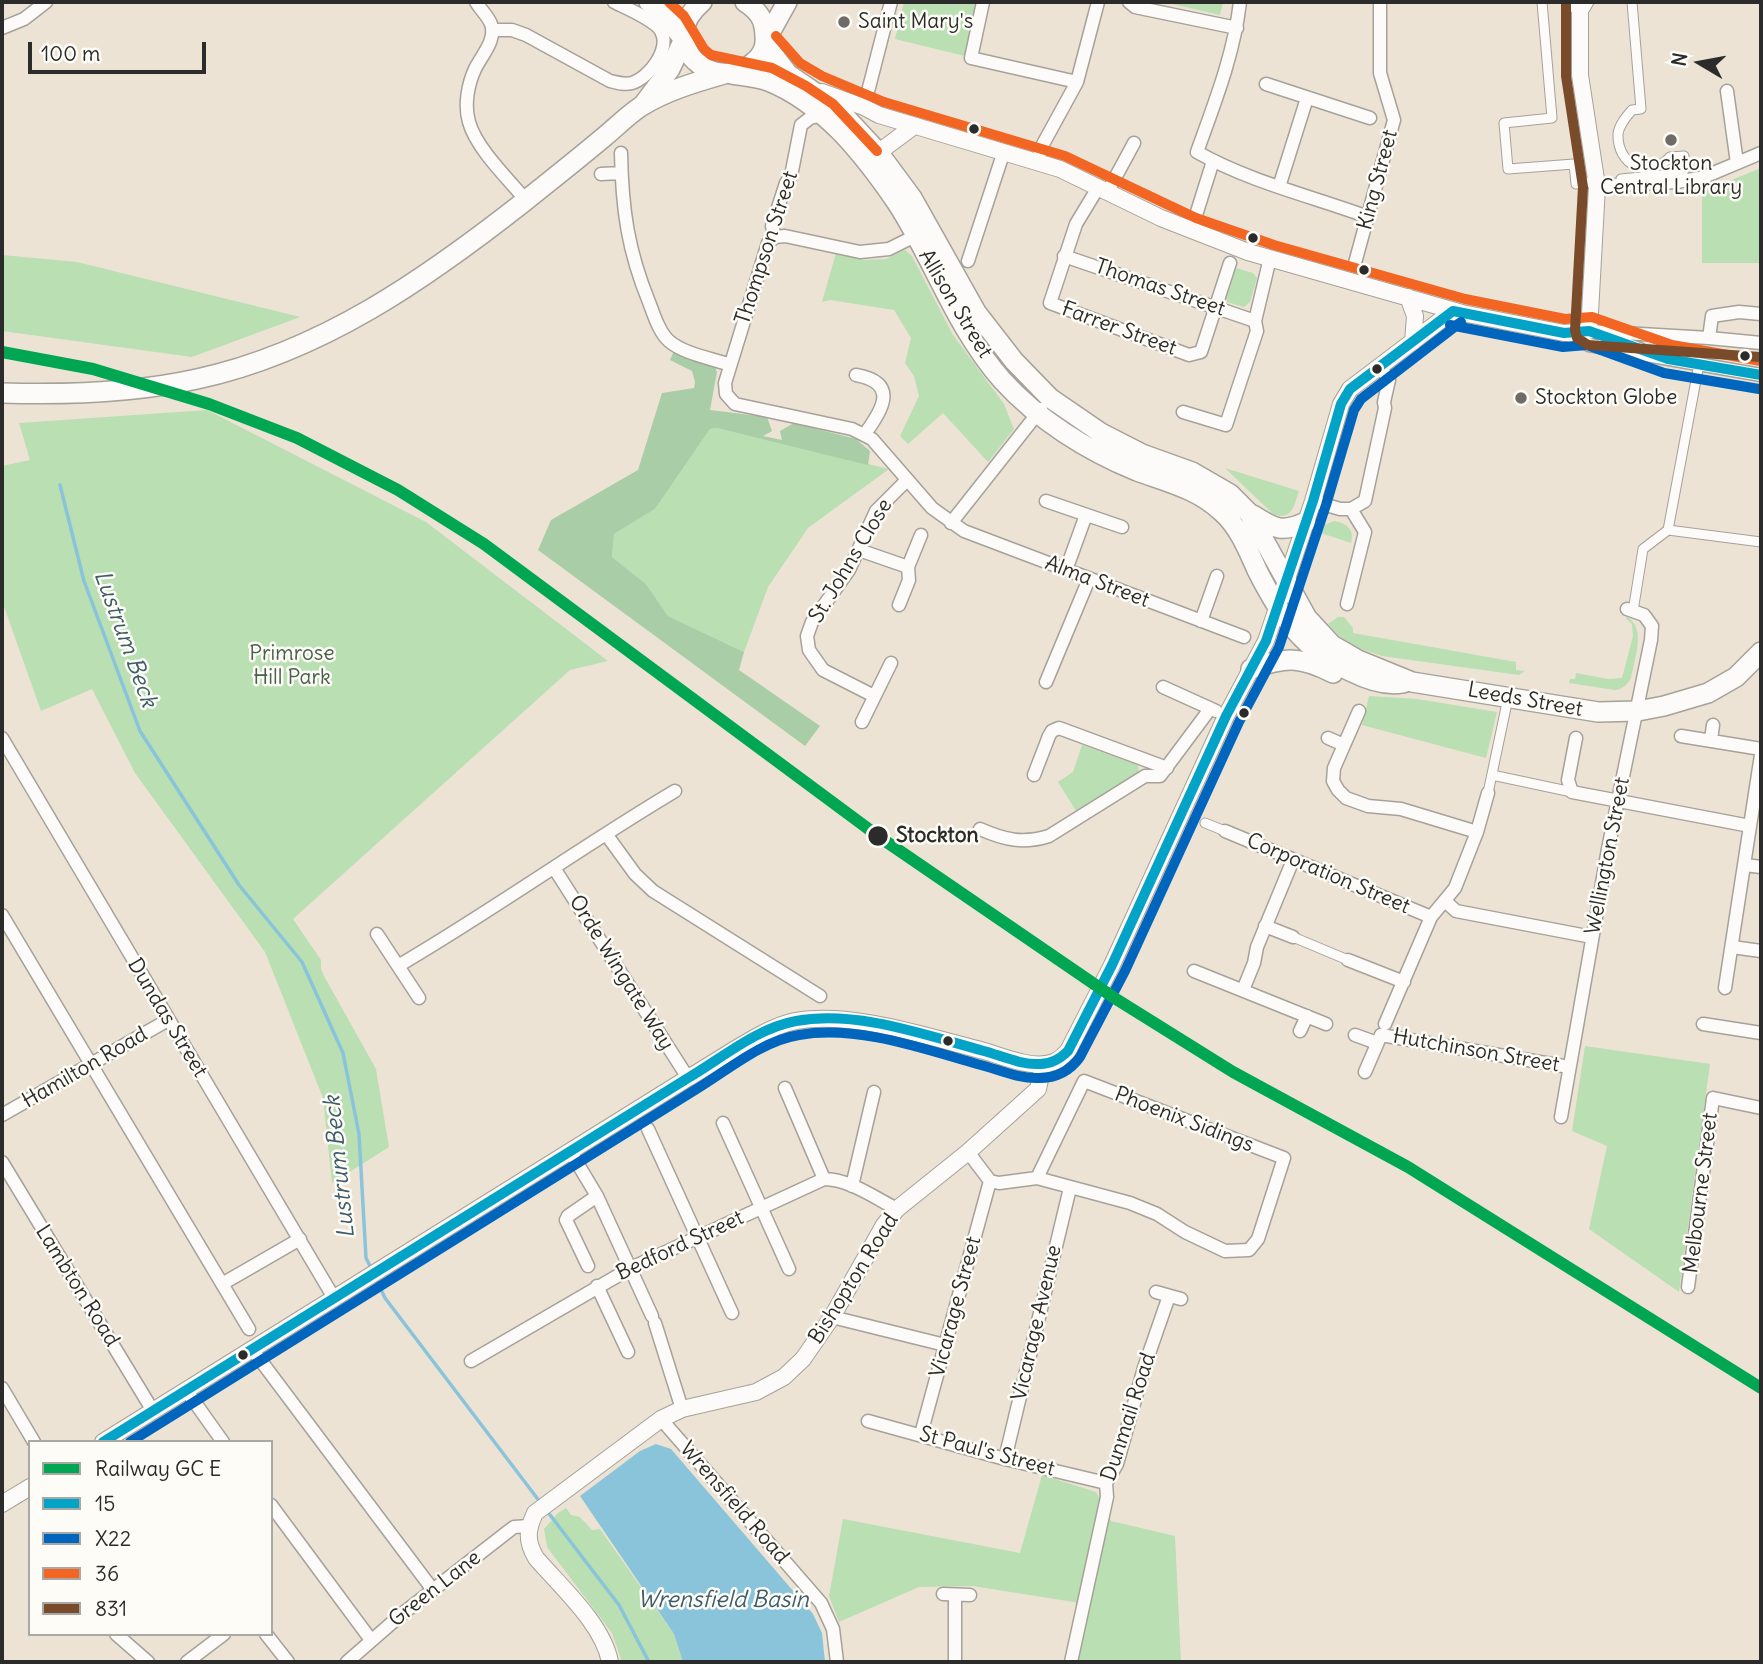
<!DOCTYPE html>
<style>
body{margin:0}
#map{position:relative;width:1763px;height:1664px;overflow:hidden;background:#ece3d5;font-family:Delius,sans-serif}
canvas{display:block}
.frame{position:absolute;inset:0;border:4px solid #2b2b2b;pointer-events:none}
.legend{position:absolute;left:28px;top:1440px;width:245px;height:196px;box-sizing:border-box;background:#fdfcf7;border:2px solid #a9a8a5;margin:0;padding:9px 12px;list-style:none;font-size:21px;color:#2b2b2b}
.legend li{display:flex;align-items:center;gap:14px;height:35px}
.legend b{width:35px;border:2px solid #a9a8a5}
.north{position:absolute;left:1665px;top:28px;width:70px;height:70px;-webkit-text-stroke:5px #fdfcf7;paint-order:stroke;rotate:280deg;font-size:19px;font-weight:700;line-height:28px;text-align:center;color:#2b2b2b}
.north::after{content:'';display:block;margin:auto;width:24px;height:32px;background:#2b2b2b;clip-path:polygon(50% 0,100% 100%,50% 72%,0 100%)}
.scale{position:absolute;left:28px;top:42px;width:178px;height:32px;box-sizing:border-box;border:4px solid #2b2b2b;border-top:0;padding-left:9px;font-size:21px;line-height:24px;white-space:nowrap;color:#2b2b2b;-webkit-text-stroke:5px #fdfcf7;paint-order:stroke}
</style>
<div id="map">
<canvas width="1763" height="1664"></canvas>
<div class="frame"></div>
<ul class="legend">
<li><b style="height:9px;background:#00a651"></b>Railway GC E</li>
<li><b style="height:9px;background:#02a3c6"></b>15</li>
<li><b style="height:9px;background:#0065bd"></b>X22</li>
<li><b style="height:9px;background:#f26522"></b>36</li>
<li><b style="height:9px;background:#7a4b2a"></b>831</li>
</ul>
<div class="north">N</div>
<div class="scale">100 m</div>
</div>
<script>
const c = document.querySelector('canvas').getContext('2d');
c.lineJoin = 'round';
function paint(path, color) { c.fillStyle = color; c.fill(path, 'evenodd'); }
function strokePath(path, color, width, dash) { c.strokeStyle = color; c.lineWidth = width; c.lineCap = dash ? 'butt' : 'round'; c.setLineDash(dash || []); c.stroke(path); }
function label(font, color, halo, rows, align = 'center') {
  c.font = font + ' Delius,sans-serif'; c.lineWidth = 5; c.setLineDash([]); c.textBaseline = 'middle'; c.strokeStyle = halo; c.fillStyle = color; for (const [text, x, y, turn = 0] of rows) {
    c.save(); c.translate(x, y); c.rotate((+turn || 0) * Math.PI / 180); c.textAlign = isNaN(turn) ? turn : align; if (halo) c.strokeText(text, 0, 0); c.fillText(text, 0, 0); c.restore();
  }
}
const green = new Path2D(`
 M904 2H981L969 57 895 39Z
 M1164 2H1223L1220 15Z
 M1761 168V263H1702V192Z
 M905 250 912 256 953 335 1004 404 1014 429 988 462 943 413 908 444 900 436 919 396 914 376 905 363 911 338 894 310 830 300 822 302 836 253 863 260 886 259Z
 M2 255 77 262 300 317 192 357 2 331Z
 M1236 268 1253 273 1257 278 1250 302 1244 307 1227 302 1226 299Z
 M207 410 426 522 608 661 570 670 293 919 321 960V969L324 976 376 1069 389 1147 332 1183 323 1098 265 952 135 773 92 689 41 711 2 601V466L30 460 19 423Z
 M717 428 889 469 808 528 768 587 744 652 668 616 646 584 612 557 614 534 655 509 710 429Z
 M1225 468 1299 491C1294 506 1292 521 1273 514Z
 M1334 521C1346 523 1355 529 1351 543L1321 533 1324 525Z
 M1338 617H1344L1353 628V633L1516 662V670L1525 671 1519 675 1382 656 1358 648 1339 636 1328 624Z
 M1627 617C1647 628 1634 660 1631 678 1627 685 1623 689 1615 690L1569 683 1570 679H1575L1576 673 1608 679 1622 678 1633 636 1632 624 1626 619Z
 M1369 696 1417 699 1497 712 1486 758 1362 725Z
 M1082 745 1138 765 1139 773 1078 814 1058 782 1073 772Z
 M1585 1046 1710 1064 1679 1292 1589 1229 1607 1146 1572 1131Z
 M1042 1475 1096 1492 1111 1521 1175 1536 1181 1662H1078L1086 1604 973 1586 919 1587 839 1622 829 1596 843 1519 1020 1553Z
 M566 1508 571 1515 580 1517 592 1530 600 1529 674 1634 683 1662H622L612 1633 547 1547 544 1529 558 1513Z`);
const forest = new Path2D(`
 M674 351 715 367 717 372 710 410 767 417 772 431 763 436 782 440 780 431 794 423 856 439 870 451 868 465 717 428 710 429 655 509 614 534 612 557 646 584 668 616 744 652 739 670 820 726 805 746 538 550 551 520 638 470 662 393 694 388 695 382 692 371 670 360Z`);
const water = new Path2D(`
 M656 1444 671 1449 813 1614 822 1633 825 1662H683L674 1634 580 1496 640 1451Z`);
const stream = new Path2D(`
 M60 485 84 581 140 731 239 885 302 962 343 1053 359 1134 366 1258 372 1270
 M375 1277 385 1298 540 1502
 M547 1511 619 1605 649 1662`);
const pedestrian = new Path2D(`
 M1542 2 1552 118 1504 123 1508 169 1574 164 1576 184 1600 181
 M1570 2 1574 8 1585 9 1589 2
 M1621 179 1683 173 1684 156 1670 157C1648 181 1617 165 1618 134 1619 125 1626 117 1632 110L1641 109 1632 2
 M1668 530 1699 364
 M1634 605 1643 549 1668 530 1761 542
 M1492 775 1572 792
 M1488 793 1508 698
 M1205 823 1225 831
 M1293 937 1348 960`);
const minor = new Path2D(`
 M476 2C480 9 488 16 491 24 497 40 481 56 475 69 468 84 464 105 469 122 476 148 508 179 526 200
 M983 2 971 58 1077 82
 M1129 2 1135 7 1237 28
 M1240 2C1234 54 1215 102 1197 152 1250 182 1311 196 1368 217
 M2 28 24 19 46 2
 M492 30H512L526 35 610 81C618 83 624 85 632 83 649 78 671 49 661 31 655 20 626 8 614 2
 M1266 84 1370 118
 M1727 91 1737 163
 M864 107 891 2
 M824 115 810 118 801 125 791 176 786 183 772 226 775 237 768 243 725 383 726 394 735 404 852 429 872 439 932 508 964 531 1244 637
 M621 153C622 209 628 251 649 302 654 315 659 332 669 341 684 354 711 358 730 365
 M1038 161 1042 146 1077 82 1098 2
 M601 174 621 173
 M1099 186 1076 224 1050 303 1189 355 1201 352 1230 263
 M1597 186 1677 182 1704 177 1761 153
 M1279 187 1307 98
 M1108 191 1134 143
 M1191 231 1213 161
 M775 237 785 236 860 252 889 249 915 236
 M1064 256 1255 321
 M968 261 1004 151
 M1355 263 1394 120 1380 73V2
 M1589 331 1709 338 1761 343
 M1564 333 1589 345 1761 375
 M1603 336 1642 350
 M1709 338 1712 316 1739 312 1761 314
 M856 375C900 383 882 411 864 435
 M1183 412 1226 425 1257 331 1255 321 1270 258
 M1046 501 1122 527
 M1313 501 1340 509H1351
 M951 523 1041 409
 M859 550 908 567
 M1066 570 1086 515
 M1347 604 1365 532 1351 509 1365 501 1385 408 1384 402 1389 380 1380 366
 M899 605 909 580 908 567 921 535
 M1201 621 1217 576
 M1046 682 1089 579
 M1163 687 1216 711
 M874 696 823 670 809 650 807 636 812 622 849 570 876 511 907 480
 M1359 711 1334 768 1333 781 1338 790 1346 798 1368 806 1401 809 1477 832
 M862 722 891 663
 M1681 736 1761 749
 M2 738 334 1298
 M1328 738 1344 745
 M1576 738 1568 780 1572 792 1750 826
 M1711 740 1713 725
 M1034 775 1049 736 1052 731 1059 728 1167 768
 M980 829C1005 840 1023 844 1049 836L1145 776H1160L1210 709
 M1225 831 1431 917
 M606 834 635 874 653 891 820 996
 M1745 865 1761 867
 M554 868 688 1078
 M1445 901 1456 911 1592 937
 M2 915 249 1329
 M1265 926 1293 937
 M377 934 419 998
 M1732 947 1761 951
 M1348 960 1404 982
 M398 966C492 911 581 847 675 791
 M1194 971 1326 1024
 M1725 988 1761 755
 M1243 990 1254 963 1257 947 1293 860
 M1385 1024 1431 917 1455 888 1477 832 1488 793
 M1703 1024 1761 1033
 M1300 1031 1307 1016
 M1355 1035 1377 1043
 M1365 1072 1381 1035 1569 1067
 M785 1088 824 1179
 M2 1115 168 1020
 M1561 1117 1608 849 1651 640 1652 626 1644 615 1627 609
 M723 1123 789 1269
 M648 1129 732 1313
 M570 1151 597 1196 652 1316
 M968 1152 990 1181 999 1183 1037 1178 1130 1203 1157 1214 1185 1232 1225 1251 1249 1250 1258 1239 1284 1158 1084 1081 1037 1178
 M2 1162 153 1411
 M852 1186 874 1092
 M588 1266 566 1220 568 1216 597 1196
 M222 1284 300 1239
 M597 1286 628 1352
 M1688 1287 1713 1098 1761 1108
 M1156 1292 1181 1299
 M832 1317 945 1345
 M655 1323 682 1409
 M252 1349 433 1590
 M471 1361 631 1268 824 1179C849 1179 875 1198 897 1209
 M2 1388 34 1442
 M186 1390 223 1442
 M661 1419 821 1603 833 1629 837 1662
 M868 1421 1005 1459 1106 1483
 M921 1434 990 1181
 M1005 1459 1070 1188
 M271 1505 371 1640
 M943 1594 970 1595
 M116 1634 148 1662
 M266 1634 288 1662
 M187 1662 224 1634
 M347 1662 402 1614 510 1530 514 1527 529 1526
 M955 1662V1595
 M1071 1662 1107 1497 1106 1483 1117 1464 1144 1368 1169 1296`);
const tertiary = new Path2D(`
 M822 92 864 107 879 115 1060 169 1161 218 1248 252 1462 313 1564 333 1589 331 1597 186 1580 75V2
 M871 158 914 126
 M1408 297 1415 316 1413 342
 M103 1442 688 1078C717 1062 765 1026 796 1021 852 1011 929 1037 984 1051 1002 1056 1027 1067 1046 1064 1056 1063 1061 1058 1068 1051L1112 965 1226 716 1266 641 1313 501 1341 404 1350 389 1453 311
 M2 1504 30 1487
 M610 1662C603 1624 561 1587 536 1558 526 1541 527 1530 535 1513L661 1419 682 1409 756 1392 784 1377 803 1359 832 1317 884 1225 897 1209 968 1152 1038 1089 1043 1065`);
const primary = new Path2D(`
 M649 2 662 12 682 37
 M702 2C652 44 717 98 755 61 762 55 766 47 765 37 765 20 759 11 745 2
 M766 40 787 2
 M765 44 788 74 836 107 878 152 912 198 976 312 1014 361 1050 398 1101 433 1142 454 1192 472 1230 494 1249 513 1307 618 1332 645 1358 660 1412 682 1598 712 1638 711 1664 706 1708 693 1736 677 1761 652
 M731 74C743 76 756 77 768 81 796 92 820 111 841 132 862 154 880 178 897 203 934 260 956 328 1002 380 1038 420 1088 451 1137 471 1167 482 1198 489 1222 512 1239 527 1248 550 1257 570 1280 616 1304 651 1352 672 1368 680 1386 686 1403 683
 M643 105 670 69 683 41
 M2 393C67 395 134 393 197 379 322 352 427 278 525 201 551 180 578 159 604 137 616 127 627 116 640 107 665 91 696 82 724 74
 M1253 515C1275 529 1282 533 1306 522
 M1251 669C1286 657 1299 656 1333 673`);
const bus1 = new Path2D(`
 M1453 311 1564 333 1589 331 1668 359 1761 375
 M103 1442 688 1078C722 1058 757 1028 796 1021 857 1010 925 1035 984 1051 1002 1056 1021 1065 1040 1064 1052 1064 1060 1059 1068 1051L1112 965 1226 716 1266 641 1313 501 1341 404 1350 389 1453 311`);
const bus2 = new Path2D(`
 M1450 325 1563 347 1587 345 1664 373 1759 389
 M130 1442 695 1090C727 1071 761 1041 799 1035 857 1025 921 1048 977 1064 998 1069 1018 1079 1039 1078 1057 1078 1070 1071 1080 1057L1125 971 1239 722 1279 647 1326 505 1354 410 1361 399 1461 322`);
const bus3 = new Path2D(`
 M669 2 684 16 704 49 711 55 772 68 806 86 833 104 877 151
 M776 36 800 63 822 76 884 102 1065 156 1196 218 1274 245 1465 299 1565 319 1592 317 1672 345 1761 361`);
const bus4 = new Path2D(`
 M1566 2V76L1583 187 1575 330 1577 338 1588 345 1760 357`);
const rail1 = new Path2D(`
 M2 352 93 369 209 404 297 438 398 490 484 544 878 836 1116 999 1233 1072 1408 1167 1761 1388`);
const markers = [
 [844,22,7,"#6f6b66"],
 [974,129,6,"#2b2b2b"],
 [1671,140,7,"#6f6b66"],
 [1253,238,6,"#2b2b2b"],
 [1364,270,6,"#2b2b2b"],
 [1745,356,6,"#2b2b2b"],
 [1377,369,6,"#2b2b2b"],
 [1521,398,7,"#6f6b66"],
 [1244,713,6,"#2b2b2b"],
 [878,836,11,"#2b2b2b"],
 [948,1041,6,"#2b2b2b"],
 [243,1355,6,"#2b2b2b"]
];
const poiNames = [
 ["Saint Mary's",858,22],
 ["Stockton",1671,164,"center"],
 ["Central Library",1671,188,"center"],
 ["Stockton Globe",1535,398]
];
const streetNames = [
 ["King Street",1378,180,-75],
 ["Thompson Street",767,248,-72],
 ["Thomas Street",1160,288,19],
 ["Allison Street",955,304,59],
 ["Farrer Street",1119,329,20],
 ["St. Johns Close",851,561,-59],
 ["Alma Street",1097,582,21],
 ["Leeds Street",1525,700,10],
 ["Wellington Street",1608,856,-79],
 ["Corporation Street",1328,874,23],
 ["Orde Wingate Way",621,973,58],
 ["Dundas Street",167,1018,59],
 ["Hutchinson Street",1476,1051,10],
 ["Hamilton Road",85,1068,-30],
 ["Phoenix Sidings",1184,1120,21],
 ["Melbourne Street",1701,1193,-83],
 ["Bedford Street",680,1246,-25],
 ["Bishopton Road",854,1279,-58],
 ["Lambton Road",77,1286,58],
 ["Vicarage Street",956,1307,-75],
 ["Vicarage Avenue",1037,1323,-77],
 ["Dunmail Road",1129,1417,-72],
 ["St Paul's Street",987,1452,15],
 ["Wrensfield Road",734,1503,49],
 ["Green Lane",435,1589,-38]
];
const parkNames = [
 ["Primrose",292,654],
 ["Hill Park",292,678]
];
const stopNames = [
 ["Stockton",896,836]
];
const waterNames = [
 ["Lustrum Beck",125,639,70],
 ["Lustrum Beck",340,1167,-96],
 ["Wrensfield Basin",723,1600]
];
paint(green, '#b9dfb3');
paint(forest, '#a9cda6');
paint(water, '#8ac4db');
strokePath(stream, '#8ac4db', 3.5);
strokePath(pedestrian, '#a6a199', 11);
strokePath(minor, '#a6a199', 15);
strokePath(tertiary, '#a6a199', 18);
strokePath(primary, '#a6a199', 22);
strokePath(pedestrian, '#fcfbf9', 9);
strokePath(minor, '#fcfbf9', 12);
strokePath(tertiary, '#fcfbf9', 16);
strokePath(primary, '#fcfbf9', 19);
strokePath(bus1, '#02a3c6', 10);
strokePath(bus2, '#0065bd', 10);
strokePath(bus3, '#f26522', 10);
strokePath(bus4, '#7a4b2a', 10);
strokePath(rail1, '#00a651', 12);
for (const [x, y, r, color] of markers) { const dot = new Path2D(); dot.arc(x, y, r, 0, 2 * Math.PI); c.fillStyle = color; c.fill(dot); strokePath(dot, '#fdfcf7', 2.5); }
label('21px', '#2b2b2b', '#fdfcf7', poiNames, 'left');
label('21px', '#2b2b2b', '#fdfcf7', streetNames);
label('21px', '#49604c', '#fdfcf7', parkNames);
label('bold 21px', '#2b2b2b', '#fdfcf7', stopNames, 'left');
label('italic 23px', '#3e5c69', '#fdfcf7', waterNames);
</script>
